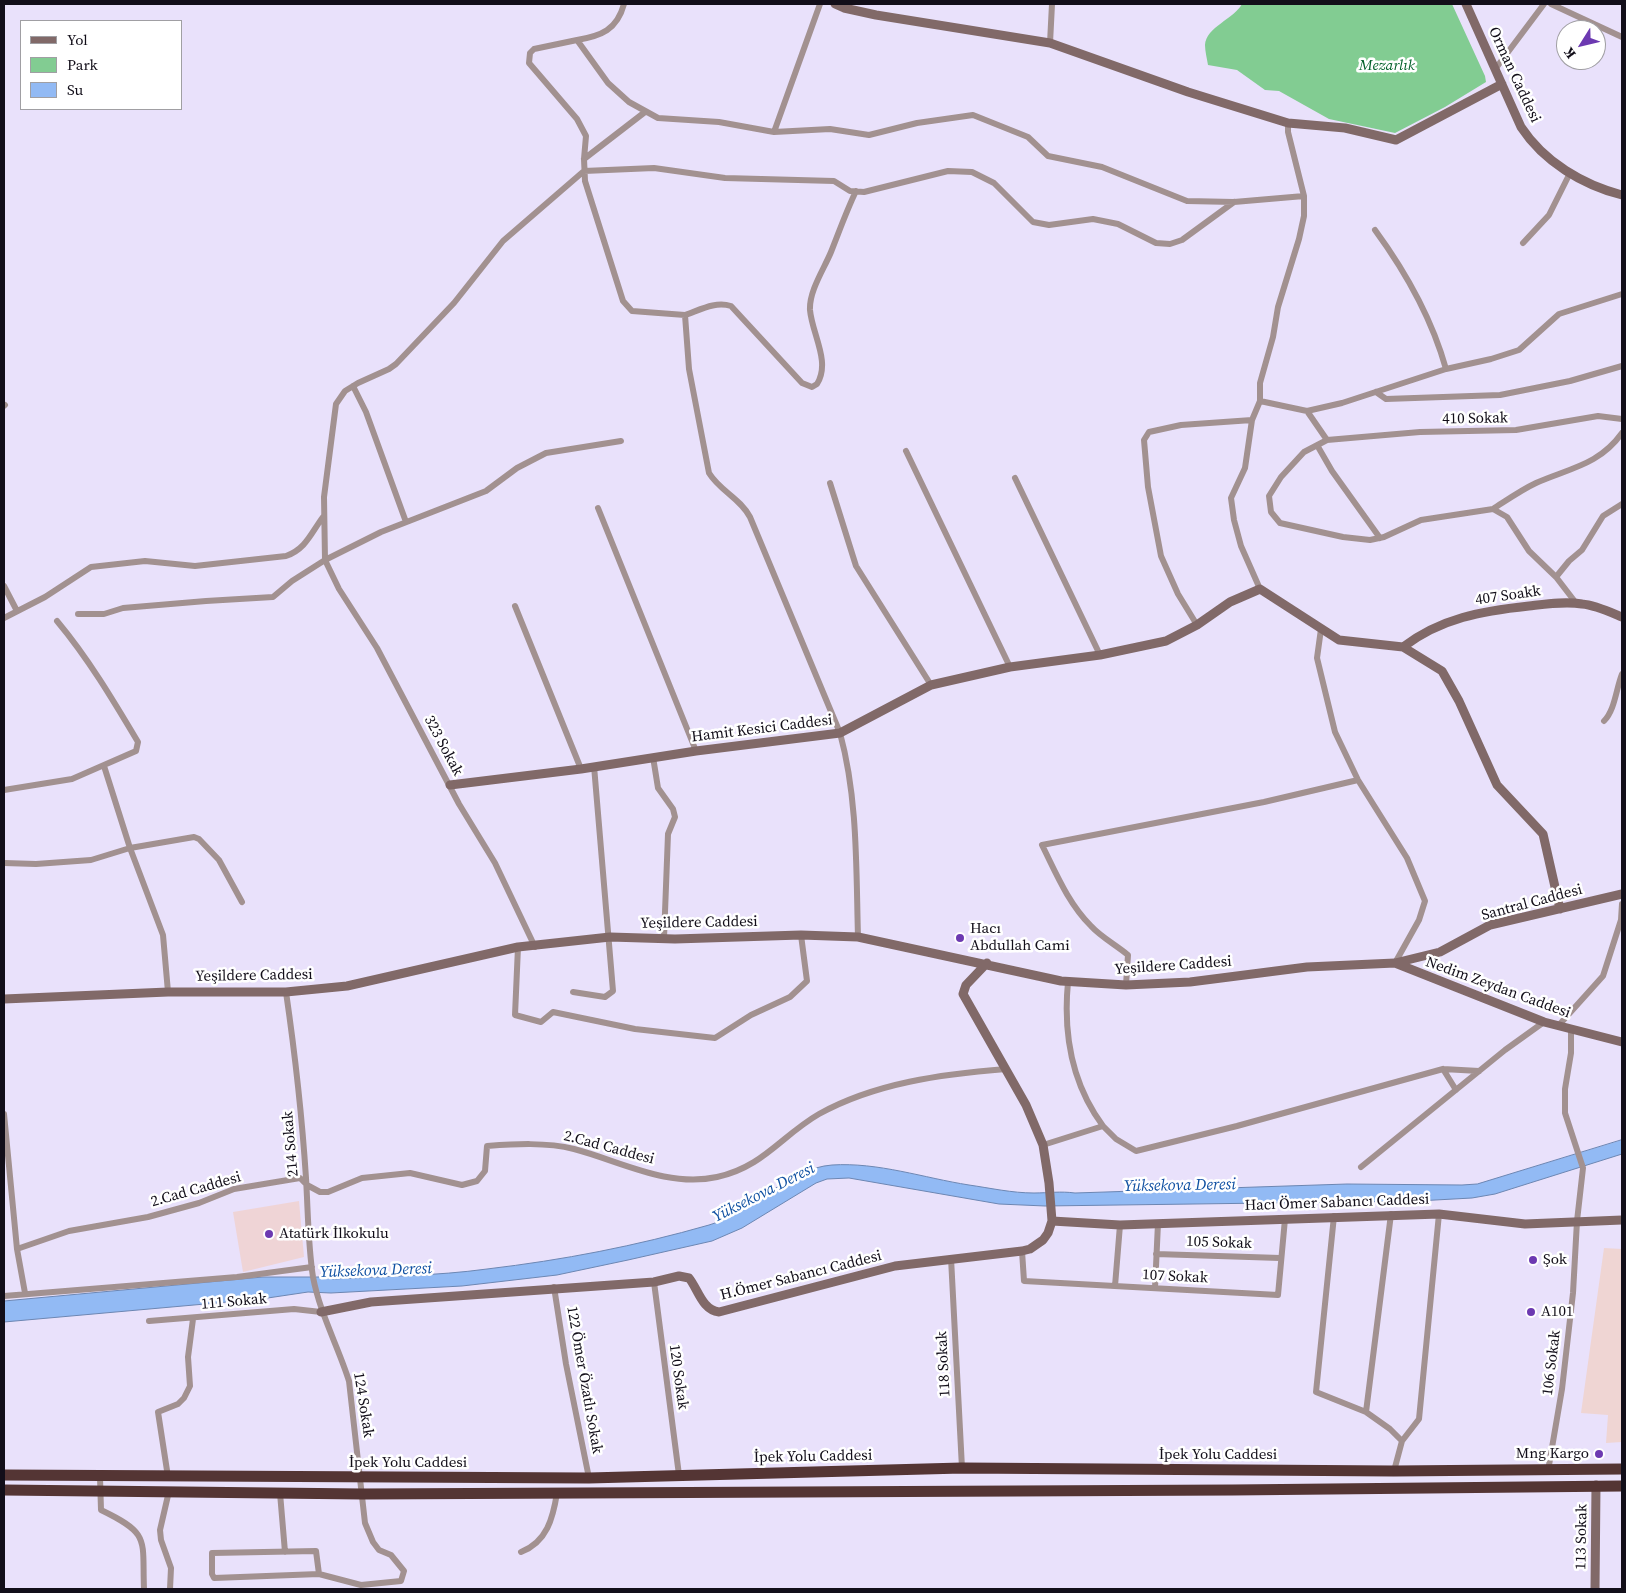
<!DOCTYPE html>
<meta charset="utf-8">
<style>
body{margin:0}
#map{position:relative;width:1626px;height:1593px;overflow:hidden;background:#e9e1fb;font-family:"Source Serif 4",serif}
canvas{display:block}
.frame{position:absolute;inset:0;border:5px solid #120e19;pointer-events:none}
.legend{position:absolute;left:20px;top:20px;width:162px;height:90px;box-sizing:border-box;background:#fff;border:1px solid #a09fa3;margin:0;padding:6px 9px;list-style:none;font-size:15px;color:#120e19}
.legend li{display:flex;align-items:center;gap:10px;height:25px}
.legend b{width:25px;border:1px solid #a09fa3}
.north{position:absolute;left:1556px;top:20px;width:50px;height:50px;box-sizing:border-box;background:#fff;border:1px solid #a09fa3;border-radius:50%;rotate:234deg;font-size:14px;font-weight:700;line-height:20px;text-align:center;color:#120e19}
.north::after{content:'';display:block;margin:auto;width:18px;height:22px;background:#6c39b1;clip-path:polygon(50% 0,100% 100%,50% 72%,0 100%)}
</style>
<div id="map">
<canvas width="1626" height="1593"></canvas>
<div class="frame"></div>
<ul class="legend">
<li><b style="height:6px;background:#816968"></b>Yol</li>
<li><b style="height:14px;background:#82cc92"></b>Park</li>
<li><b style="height:14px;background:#92baf4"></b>Su</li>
</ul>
<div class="north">K</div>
</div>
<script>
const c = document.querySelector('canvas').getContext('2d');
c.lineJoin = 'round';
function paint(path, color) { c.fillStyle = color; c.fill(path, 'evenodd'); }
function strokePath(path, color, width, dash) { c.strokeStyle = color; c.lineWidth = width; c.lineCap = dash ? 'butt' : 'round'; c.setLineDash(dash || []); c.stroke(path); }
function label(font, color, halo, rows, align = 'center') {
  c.font = font + ' "Source Serif 4",serif'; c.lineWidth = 5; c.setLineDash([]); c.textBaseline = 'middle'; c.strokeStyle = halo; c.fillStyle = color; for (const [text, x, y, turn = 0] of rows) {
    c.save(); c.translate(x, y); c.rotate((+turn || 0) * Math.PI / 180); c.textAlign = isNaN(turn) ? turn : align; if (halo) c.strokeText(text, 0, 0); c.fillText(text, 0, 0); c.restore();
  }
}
const industrial = new Path2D(`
 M1604 1248 1622 1249V1442L1606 1443 1608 1415 1581 1413Z`);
const education = new Path2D(`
 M299 1201 304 1257 243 1272 233 1212Z`);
const green = new Path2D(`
 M1242 4H1452L1485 76 1486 82 1445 107 1395 133 1329 119 1279 91 1265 90 1237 70 1208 65C1207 59 1205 51 1205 45 1206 27 1234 19 1242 4Z`);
const water = new Path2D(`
 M1622 1140V1154L1495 1194 1472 1198 1417 1201 1045 1206 999 1204 849 1178 827 1179 816 1183 742 1228 712 1241 628 1260 557 1275 462 1286 331 1293 308 1292 261 1299 4 1322V1301L263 1277H321L334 1279C385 1276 436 1276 487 1269 563 1260 636 1246 709 1225 751 1213 789 1168 832 1165 878 1162 924 1178 969 1185 990 1188 1012 1193 1034 1193 1048 1193 1061 1191 1075 1193L1347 1184 1462 1185 1477 1184Z`);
const street = new Path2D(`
 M624 4C617 30 601 36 577 40L608 83 629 102 658 118 719 122 774 132 830 129 869 135 917 123 973 115 1028 137 1048 156 1102 167 1187 201 1234 202 1304 196
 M1551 4 1622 37
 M577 40 534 49 530 53 529 63 577 119 586 136 584 159 585 181 623 301 632 311 685 315 689 369 709 473C720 491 740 498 750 517L840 733C858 799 856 868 858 937
 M1050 43 1052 4
 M1496 68 1544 4
 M774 132 820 4
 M584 159 645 112
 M1375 230C1405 271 1432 319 1446 369
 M1523 243 1549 215 1570 173
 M685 315C700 310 715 301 731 306L802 383 812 387 817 384C831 362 812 334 810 310 809 291 824 269 831 252 839 232 846 212 856 191
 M353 386 366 412 406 522
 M1376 392 1386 399 1500 395 1570 381 1622 366
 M1260 401 1307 411 1327 440
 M4 406 5 405
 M1307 411 1342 403 1446 369 1491 359 1519 350 1559 314 1622 294
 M1317 445 1332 471 1380 538
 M906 451 1010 667
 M1015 478 1100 655
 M830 483 856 566 931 685
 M598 508 696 751
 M1493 509C1507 500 1521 490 1536 483 1570 468 1599 465 1622 433
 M1556 577 1569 561 1582 550 1603 516 1622 504
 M4 586 17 611
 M1260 589 1241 546 1234 520 1231 498 1245 468 1252 420 1260 401V383L1273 337 1278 307 1299 239 1304 216V196L1288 132V123
 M1576 603 1556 577 1529 551 1507 517 1493 509 1421 520 1384 537 1370 540 1343 537 1280 523 1271 512 1269 496 1281 477 1304 452 1327 440 1420 432 1516 430 1598 416 1622 419
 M515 606 581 769
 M78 614H104L123 608 206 601 273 597 292 581 325 560 381 532 486 491 517 468 546 453 621 441
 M4 618 45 597 91 567 145 561 195 566 286 556C306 549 311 533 323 517
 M1197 625 1178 594 1161 556 1148 487 1144 440 1149 432 1181 425 1252 420
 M1321 629 1317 658 1335 732 1358 780 1407 858 1425 901 1419 920 1395 963
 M1604 721C1615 710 1616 689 1622 674
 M653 757 658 788 673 809 675 817 668 834 664 938
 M104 766 130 848 163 935 168 992
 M4 790 72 779 136 751 138 742C113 700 88 658 57 621
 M4 863 36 864 91 860 130 848 194 837 199 839 219 860 242 902
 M518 947 515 1015 541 1022 553 1012 635 1029 715 1038 751 1015 790 997 807 981 801 935
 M535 947 495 863 459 804 377 648 339 589 325 560 324 497 336 404 345 391 358 383 389 369 396 364 454 303 503 241 584 171 654 168 725 178 834 181 850 191 864 192 948 171 972 172 994 183 1033 222 1049 225 1093 219 1118 224 1156 243 1170 244 1182 240 1234 202
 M1068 982C1063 1034 1071 1083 1103 1126
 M1126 985 1128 955C1116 945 1101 937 1091 926 1068 903 1056 873 1042 845L1264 802 1358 780
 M286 992C295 1054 302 1116 306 1178 308 1211 308 1245 313 1277 320 1314 338 1346 349 1381L365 1523 373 1542 379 1550 391 1555 404 1571 401 1581 361 1585 319 1574 214 1578 212 1574V1553L316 1551 319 1574
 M573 992 605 997 613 991 594 766
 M1559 1025 1603 976 1621 920 1622 904
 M1443 1069 1456 1090
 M4 1114 17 1249 25 1293
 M1043 1145 1103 1126 1116 1139 1136 1151 1237 1126 1443 1069 1479 1071
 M1361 1167 1505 1050 1544 1022
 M1391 1214 1366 1412 1390 1429 1402 1441 1394 1471
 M1334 1216 1316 1392 1366 1412
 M17 1249 69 1231 148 1217 199 1203 234 1189 300 1178 307 1185 320 1192H328L362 1178 410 1173 462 1185 477 1181 485 1171 487 1146C515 1144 546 1142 574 1149 620 1161 668 1188 717 1177 763 1167 781 1136 819 1114 875 1083 942 1074 1006 1069
 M1022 1251 1024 1281 1278 1295 1285 1219
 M1156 1254 1280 1258
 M951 1258 962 1468
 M654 1282 679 1475
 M1115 1286 1120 1225
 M554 1287 566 1364 589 1478
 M1155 1288 1158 1223
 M4 1296 237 1277 312 1267
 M149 1321 294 1309 321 1312
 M1402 1441 1419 1419 1439 1214
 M1548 1471 1562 1389 1573 1293 1577 1221 1583 1168 1565 1113V1089L1571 1053V1030
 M100 1477 101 1510C151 1534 142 1539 144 1589
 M168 1477 158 1412 178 1404 184 1398 190 1386 188 1357 193 1319
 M169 1491 160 1530 161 1540 171 1568 170 1589
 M280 1493 285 1552
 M521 1552C547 1542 553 1518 557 1493`);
const secondary = new Path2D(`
 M835 4 844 8 876 15 1050 43 1188 92 1288 123 1345 128 1396 140 1502 84
 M1466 4 1521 127C1544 162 1583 185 1622 195
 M1403 647C1441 618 1482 611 1529 606 1546 604 1565 601 1582 604 1595 605 1610 612 1622 617
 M450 785 581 769 696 751 840 733 931 685 1010 667 1100 655 1166 641 1197 625 1230 602 1260 589 1339 640 1403 647 1442 671 1459 701 1497 785 1543 834 1560 909
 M1395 963 1544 1022 1622 1042
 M4 999 168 992H286L347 986 518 947 610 937 675 939 801 935 858 937 1061 981 1126 985 1190 982 1307 967 1395 963 1440 952 1490 925 1622 894
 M1052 1221 1120 1225 1439 1214 1525 1224 1622 1220
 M321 1312 371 1302 654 1282 679 1276 689 1278C698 1289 702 1310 719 1312L895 1266 1022 1251 1030 1249 1043 1240 1048 1233 1052 1221 1049 1183 1043 1145 1026 1105 963 994 966 985 987 963
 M1595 1589 1596 1485`);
const highway = new Path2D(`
 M4 1475 589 1478 962 1468 1394 1471 1622 1469
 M4 1490 362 1494 1233 1490 1622 1486`);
const markers = [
 [960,938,5,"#6c39b1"],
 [269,1234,5,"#6c39b1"],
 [1533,1260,5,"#6c39b1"],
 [1531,1312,5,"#6c39b1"],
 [1599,1454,5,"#6c39b1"]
];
const parkNames = [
 ["Mezarlık",1387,66]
];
const streetNames = [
 ["Orman Caddesi",1514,75,65],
 ["410 Sokak",1475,419,-1],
 ["407 Soakk",1508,596,-8],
 ["Hamit Kesici Caddesi",762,729,-7],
 ["323 Sokak",443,746,62],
 ["Santral Caddesi",1532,903,-15],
 ["Yeşildere Caddesi",699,923,-1],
 ["Yeşildere Caddesi",1173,966,-4],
 ["Yeşildere Caddesi",254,976,-1],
 ["Nedim Zeydan Caddesi",1498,988,20],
 ["214 Sokak",291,1144,-95],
 ["2.Cad Caddesi",609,1148,15],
 ["2.Cad Caddesi",196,1190,-16],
 ["Hacı Ömer Sabancı Caddesi",1337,1203,-2],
 ["105 Sokak",1219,1243,2],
 ["H.Ömer Sabancı Caddesi",801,1276,-14],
 ["107 Sokak",1175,1277,3],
 ["111 Sokak",234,1302,-5],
 ["106 Sokak",1552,1363,-83],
 ["118 Sokak",944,1364,-93],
 ["120 Sokak",678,1377,82],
 ["122 Ömer Özatlı Sokak",584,1380,80],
 ["124 Sokak",363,1405,81],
 ["İpek Yolu Caddesi",1218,1455],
 ["İpek Yolu Caddesi",813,1457,-1],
 ["İpek Yolu Caddesi",408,1463],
 ["113 Sokak",1582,1537,-89]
];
const poiNames = [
 ["Hacı",970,929],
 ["Abdullah Cami",970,946],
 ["Atatürk İlkokulu",279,1234],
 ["Şok",1543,1260],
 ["A101",1541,1312],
 ["Mng Kargo",1589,1454,"right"]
];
const waterNames = [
 ["Yüksekova Deresi",1180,1186,-1],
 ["Yüksekova Deresi",764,1193,-27],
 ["Yüksekova Deresi",376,1271,-2]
];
paint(industrial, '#efd5d3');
paint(education, '#efd4d6');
paint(green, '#82cc92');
paint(water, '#92baf4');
strokePath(water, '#6c86b2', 1);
strokePath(street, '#a29190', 6);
strokePath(secondary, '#816968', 9);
strokePath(highway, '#543534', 11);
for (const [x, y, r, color] of markers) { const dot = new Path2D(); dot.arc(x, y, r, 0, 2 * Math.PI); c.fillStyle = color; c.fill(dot); strokePath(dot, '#fff', 2); }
label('italic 15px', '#02612a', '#fff', parkNames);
label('15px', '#120e19', '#fff', streetNames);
label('15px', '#120e19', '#fff', poiNames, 'left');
label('italic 16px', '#0e4fa1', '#fff', waterNames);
</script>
